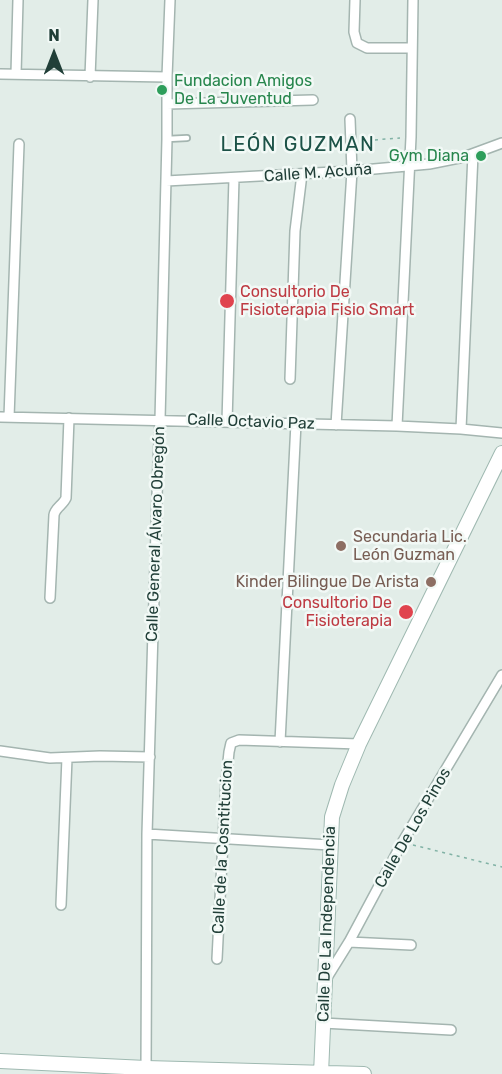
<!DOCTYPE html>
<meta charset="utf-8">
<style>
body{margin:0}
#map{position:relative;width:502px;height:1074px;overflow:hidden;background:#e2ede8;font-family:Rubik,sans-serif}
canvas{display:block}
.north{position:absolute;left:24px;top:24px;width:60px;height:60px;-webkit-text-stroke:4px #f2f9f6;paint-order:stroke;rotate:0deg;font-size:16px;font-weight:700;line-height:24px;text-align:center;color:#213f38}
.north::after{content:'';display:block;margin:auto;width:21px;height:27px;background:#213f38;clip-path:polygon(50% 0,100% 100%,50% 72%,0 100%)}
</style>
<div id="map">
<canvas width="502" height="1074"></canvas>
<div class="north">N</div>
</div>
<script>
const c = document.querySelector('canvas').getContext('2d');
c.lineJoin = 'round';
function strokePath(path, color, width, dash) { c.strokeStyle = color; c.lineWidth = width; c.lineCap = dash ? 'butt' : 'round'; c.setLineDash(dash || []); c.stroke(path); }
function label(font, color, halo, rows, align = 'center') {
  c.font = font + ' Rubik,sans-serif'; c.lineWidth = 5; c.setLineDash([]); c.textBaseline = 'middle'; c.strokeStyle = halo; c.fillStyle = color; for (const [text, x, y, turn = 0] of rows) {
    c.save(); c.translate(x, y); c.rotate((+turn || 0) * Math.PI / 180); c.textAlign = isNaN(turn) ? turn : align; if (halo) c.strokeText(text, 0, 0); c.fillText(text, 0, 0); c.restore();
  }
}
const path = new Path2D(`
 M360 141 400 138
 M413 845 502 867`);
const lane = new Path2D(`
 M167 139 187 138`);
const street = new Path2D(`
 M355 0 354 32 357 43 367 48H412
 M0 74 167 77
 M16 74 18 0
 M90 77 93 0
 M167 104 313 100
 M166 181 352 171 429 164 464 157 502 143
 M290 379 295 231 302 174
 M0 417 397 426 461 429 502 433
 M9 417 19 144
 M227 422 234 178
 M336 425 352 171 350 119
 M397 426 411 137 413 0
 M461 429 473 154
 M50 598 54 515C55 508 63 505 66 498L69 418
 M280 742 296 423
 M0 751 50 758 100 756 150 757
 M147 834 330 845
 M61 905 67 758
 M349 942 411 945
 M217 959 226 781 229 752 231 743 239 740 359 744
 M326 979 349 942 403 841 502 675
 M323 1023 451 1030
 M146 1072 147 834 158 463 160 420 167 139V77L170 0`);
const secondary = new Path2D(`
 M0 1061 146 1068 364 1074
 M321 1074 332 817 342 785 359 744 502 453`);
const markers = [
 [162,90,6,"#2e9e5b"],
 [481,156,6,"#2e9e5b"],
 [227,301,8,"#e0444e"],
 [341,546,6,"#8d6e63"],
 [431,582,6,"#8d6e63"],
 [406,612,8,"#e0444e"]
];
const leisureNames = [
 ["Fundacion Amigos",174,81],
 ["De La Juventud",174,99],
 ["Gym Diana",469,156,"right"]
];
const streetNames = [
 ["Calle M. Acuña",318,173,-4],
 ["Calle Octavio Paz",251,422,2],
 ["Calle General Álvaro Obregón",156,534,-88],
 ["Calle De Los Pinos",413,828,-60],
 ["Calle de la Cosntitucion",223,847,-87],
 ["Calle De La Independencia",327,924,-88]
];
const healthNames = [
 ["Consultorio De",240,292],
 ["Fisioterapia Fisio Smart",240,310],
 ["Consultorio De",392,603,"right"],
 ["Fisioterapia",392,621,"right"]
];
const educationNames = [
 ["Secundaria Lic.",353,537],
 ["León Guzman",353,555],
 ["Kinder Bilingue De Arista",419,582,"right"]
];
const quarterNames = [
 ["LEÓN GUZMAN",298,145]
];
strokePath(lane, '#a4b5b0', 8);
strokePath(street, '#a4b5b0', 12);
strokePath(secondary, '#9fb9b1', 16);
strokePath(path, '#81b2a5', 1.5, [3, 4.5]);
strokePath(lane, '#fff', 4.5);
strokePath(street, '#fff', 9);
strokePath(secondary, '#fff', 14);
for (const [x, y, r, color] of markers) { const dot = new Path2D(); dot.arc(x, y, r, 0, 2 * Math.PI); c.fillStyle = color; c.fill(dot); strokePath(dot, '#f2f9f6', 2); }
label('16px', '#27864d', '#f2f9f6', leisureNames, 'left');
label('16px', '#213f38', '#f2f9f6', streetNames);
label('16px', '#be3a42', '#f2f9f6', healthNames, 'left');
label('16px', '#785e54', '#f2f9f6', educationNames, 'left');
c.letterSpacing = '1.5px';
label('20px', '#1c5247', '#f2f9f6', quarterNames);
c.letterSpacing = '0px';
</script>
